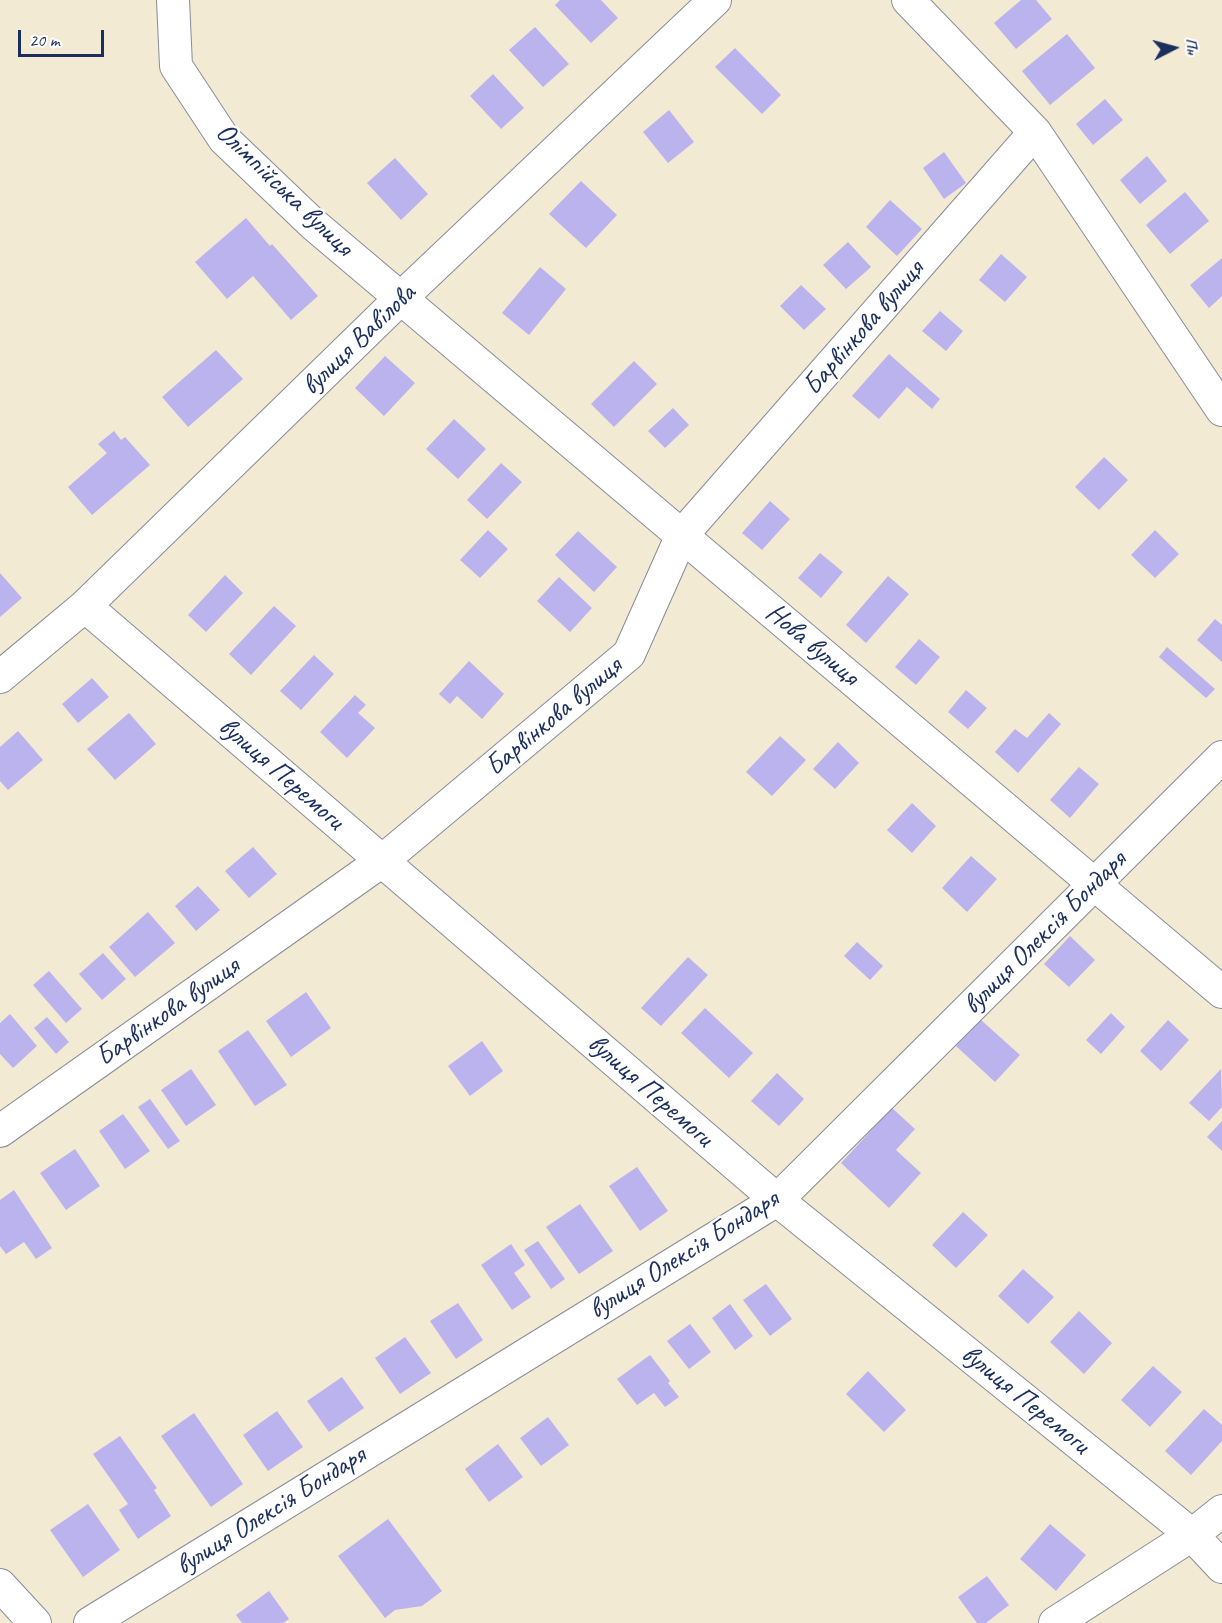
<!DOCTYPE html>
<meta charset="utf-8">
<style>
body{margin:0}
#map{position:relative;width:1222px;height:1623px;overflow:hidden;background:#f3ead4;font-family:Caveat,sans-serif}
canvas{display:block}
.north{position:absolute;left:1144px;top:18px;width:60px;height:60px;-webkit-text-stroke:4px #fff;paint-order:stroke;rotate:84deg;font-size:16px;font-weight:700;line-height:24px;text-align:center;color:#1b2f5e}
.north::after{content:'';display:block;margin:auto;width:21px;height:27px;background:#1b2f5e;clip-path:polygon(50% 0,100% 100%,50% 72%,0 100%)}
.scale{position:absolute;left:18px;top:30px;width:86px;height:27px;box-sizing:border-box;border:3px solid #1b2f5e;border-top:0;padding-left:8px;font-size:18px;line-height:21px;white-space:nowrap;color:#1b2f5e;-webkit-text-stroke:4px #fff;paint-order:stroke}
</style>
<div id="map">
<canvas width="1222" height="1623"></canvas>
<div class="north">Пн</div>
<div class="scale">20 m</div>
</div>
<script>
const c = document.querySelector('canvas').getContext('2d');
c.lineJoin = 'round';
function paint(path, color) { c.fillStyle = color; c.fill(path, 'evenodd'); }
function strokePath(path, color, width, dash) { c.strokeStyle = color; c.lineWidth = width; c.lineCap = dash ? 'butt' : 'round'; c.setLineDash(dash || []); c.stroke(path); }
function label(font, color, halo, rows, align = 'center') {
  c.font = font + ' Caveat,sans-serif'; c.lineWidth = 5; c.setLineDash([]); c.textBaseline = 'middle'; c.strokeStyle = halo; c.fillStyle = color; for (const [text, x, y, turn = 0] of rows) {
    c.save(); c.translate(x, y); c.rotate((+turn || 0) * Math.PI / 180); c.textAlign = isNaN(turn) ? turn : align; if (halo) c.strokeText(text, 0, 0); c.fillText(text, 0, 0); c.restore();
  }
}
const building = new Path2D(`
 M560 0H601L618 18 591 43 555 5Z
 M1021 0H1036L1052 19 1016 49 994 23Z
 M535 27 569 64 543 87 509 50Z
 M1067 34 1095 68 1050 105 1022 71Z
 M735 48 781 95 762 114 715 67Z
 M493 74 524 108 501 129 470 96Z
 M1105 99 1123 120 1093 145 1076 124Z
 M669 110 694 142 668 163 643 132Z
 M944 152 966 183 944 199 923 168Z
 M1147 156 1167 181 1140 204 1120 180Z
 M395 158 428 194 401 220 367 183Z
 M581 181 617 215 586 248 549 214Z
 M1185 192 1209 221 1170 254 1146 225Z
 M890 200 922 229 897 256 866 227Z
 M246 218 270 246 272 244 318 296 291 320 253 276 227 299 195 262Z
 M848 242 871 267 846 289 823 265Z
 M1001 254 1027 277 1005 302 979 280Z
 M1222 258V296L1209 308 1190 285Z
 M540 267 566 289 529 335 502 313Z
 M801 285 826 309 804 330 780 306Z
 M940 311 963 331 946 351 922 331Z
 M216 350 243 379 188 427 162 397Z
 M889 354 940 399 932 409 907 387 879 419 852 396Z
 M385 356 415 383 384 416 355 388Z
 M634 361 657 384 614 427 591 404Z
 M673 408 689 425 665 448 648 431Z
 M454 419 486 449 458 479 426 449Z
 M114 431 121 440 125 437 150 465 92 515 68 487 107 453 98 444Z
 M1104 457 1128 480 1099 510 1075 487Z
 M501 463 522 482 487 519 467 500Z
 M770 501 790 519 762 550 742 533Z
 M488 530 508 549 480 578 460 560Z
 M1155 530 1179 554 1155 578 1131 555Z
 M578 531 617 567 594 592 555 555Z
 M820 553 843 572 821 598 798 578Z
 M0 573 22 598 0 617Z
 M225 575 243 593 206 632 188 615Z
 M888 576 909 594 866 643 846 625Z
 M559 577 592 608 570 632 537 601Z
 M274 606 296 626 251 675 229 654Z
 M1215 619 1222 625V662L1197 640Z
 M919 639 940 657 916 685 895 667Z
 M1167 647 1215 689 1206 698 1159 657Z
 M314 655 334 674 301 710 280 691Z
 M469 661 504 694 482 719 457 696 450 704 439 694Z
 M92 678 109 697 78 723 62 704Z
 M966 690 987 708 968 729 948 712Z
 M355 695 366 705 358 713 375 728 347 758 320 732Z
 M129 713 156 744 115 780 87 749Z
 M1049 713 1061 724 1018 773 995 752 1015 729 1027 738Z
 M18 731 43 760 8 790 0 781V747Z
 M780 736 806 760 772 796 746 772Z
 M838 742 859 763 835 789 813 769Z
 M1079 767 1099 784 1070 818 1050 800Z
 M912 803 936 826 912 853 887 830Z
 M253 847 277 874 249 898 225 871Z
 M971 856 997 879 967 912 942 888Z
 M198 886 220 910 196 931 175 906Z
 M148 912 175 943 135 977 109 947Z
 M1070 936 1095 960 1069 987 1044 964Z
 M857 942 883 966 870 980 844 956Z
 M103 953 126 979 102 1000 79 974Z
 M688 957 708 975 661 1026 641 1008Z
 M49 971 82 1009 66 1023 33 985Z
 M306 992 331 1028 291 1057 266 1021Z
 M705 1008 753 1053 729 1078 681 1033Z
 M1111 1013 1125 1027 1101 1054 1086 1040Z
 M10 1014 37 1046 13 1068 0 1054V1023Z
 M47 1017 69 1042 56 1054 34 1028Z
 M981 1020 1020 1055 995 1082 956 1046Z
 M1168 1020 1189 1040 1161 1071 1140 1051Z
 M248 1030 287 1085 255 1106 218 1051Z
 M482 1041 503 1071 470 1096 448 1066Z
 M191 1069 216 1105 186 1126 161 1090Z
 M1221 1069 1222 1107 1209 1121 1189 1103Z
 M777 1073 804 1099 779 1126 751 1101Z
 M150 1099 180 1141 168 1149 138 1107Z
 M892 1108 915 1129 896 1150 921 1173 889 1208 841 1163Z
 M123 1114 150 1151 125 1169 99 1131Z
 M1222 1121V1151L1207 1137Z
 M75 1149 100 1186 66 1210 40 1173Z
 M637 1167 668 1211 640 1231 609 1186Z
 M14 1190 52 1248 36 1259 24 1242 6 1254 0 1246V1200Z
 M580 1204 613 1251 579 1274 546 1227Z
 M963 1212 988 1235 956 1268 932 1245Z
 M538 1241 565 1279 551 1289 524 1250Z
 M511 1244 525 1265 514 1273 531 1297 512 1310 481 1265Z
 M1023 1269 1054 1297 1028 1324 998 1296Z
 M766 1284 792 1319 770 1336 743 1300Z
 M458 1303 483 1340 456 1359 430 1321Z
 M730 1304 753 1336 735 1350 712 1318Z
 M1079 1311 1112 1343 1084 1374 1050 1342Z
 M690 1324 711 1352 689 1369 667 1341Z
 M405 1337 431 1373 400 1394 375 1358Z
 M650 1355 670 1381 668 1383 679 1397 665 1407 654 1393 637 1405 617 1379Z
 M1153 1366 1182 1392 1150 1427 1121 1400Z
 M868 1371 906 1410 884 1432 846 1394Z
 M342 1377 364 1408 329 1432 307 1401Z
 M1204 1409 1222 1425V1441L1191 1475 1165 1451Z
 M277 1411 303 1447 268 1471 243 1435Z
 M194 1413 243 1484 211 1507 161 1436Z
 M548 1417 569 1445 541 1466 520 1438Z
 M120 1436 157 1488 154 1490 171 1516 138 1539 119 1510 128 1504 93 1454Z
 M498 1444 523 1477 489 1502 465 1469Z
 M88 1504 120 1550 83 1577 50 1530Z
 M388 1519 442 1591 422 1606 395 1610 385 1618 338 1556Z
 M1050 1524 1086 1555 1056 1591 1020 1559Z
 M987 1576 1009 1605 986 1623H977L958 1597Z
 M269 1591 289 1619 283 1623H242L236 1615Z`);
const minor = new Path2D(`
 M173 0 176 66 224 139 313 224 1222 992
 M908 0 1035 132 1222 410
 M85 606 777 1200 1192 1535 1222 1567
 M0 677 85 606 402 297 715 0
 M0 1131 382 861 629 654 682 535 1035 132
 M0 1585 35 1623
 M90 1623 777 1200 1222 757
 M1055 1623 1192 1535 1222 1511`);
const streetNames = [
 ["Олімпійська вулиця",284,190,44],
 ["Барвінкова вулиця",864,328,-49],
 ["вулиця Вавілова",359,340,-44],
 ["Нова вулиця",812,645,40],
 ["Барвінкова вулиця",554,717,-40],
 ["вулиця Перемоги",281,774,41],
 ["вулиця Олексія Бондаря",1045,933,-45],
 ["Барвінкова вулиця",168,1012,-35],
 ["вулиця Перемоги",650,1091,41],
 ["вулиця Олексія Бондаря",684,1255,-32],
 ["вулиця Перемоги",1025,1400,39],
 ["вулиця Олексія Бондаря",271,1511,-32]
];
paint(building, '#bbb3ed');
strokePath(minor, '#878c99', 34);
strokePath(minor, '#fff', 32);
label('28px', '#1b2f5e', '#fff', streetNames);
</script>
